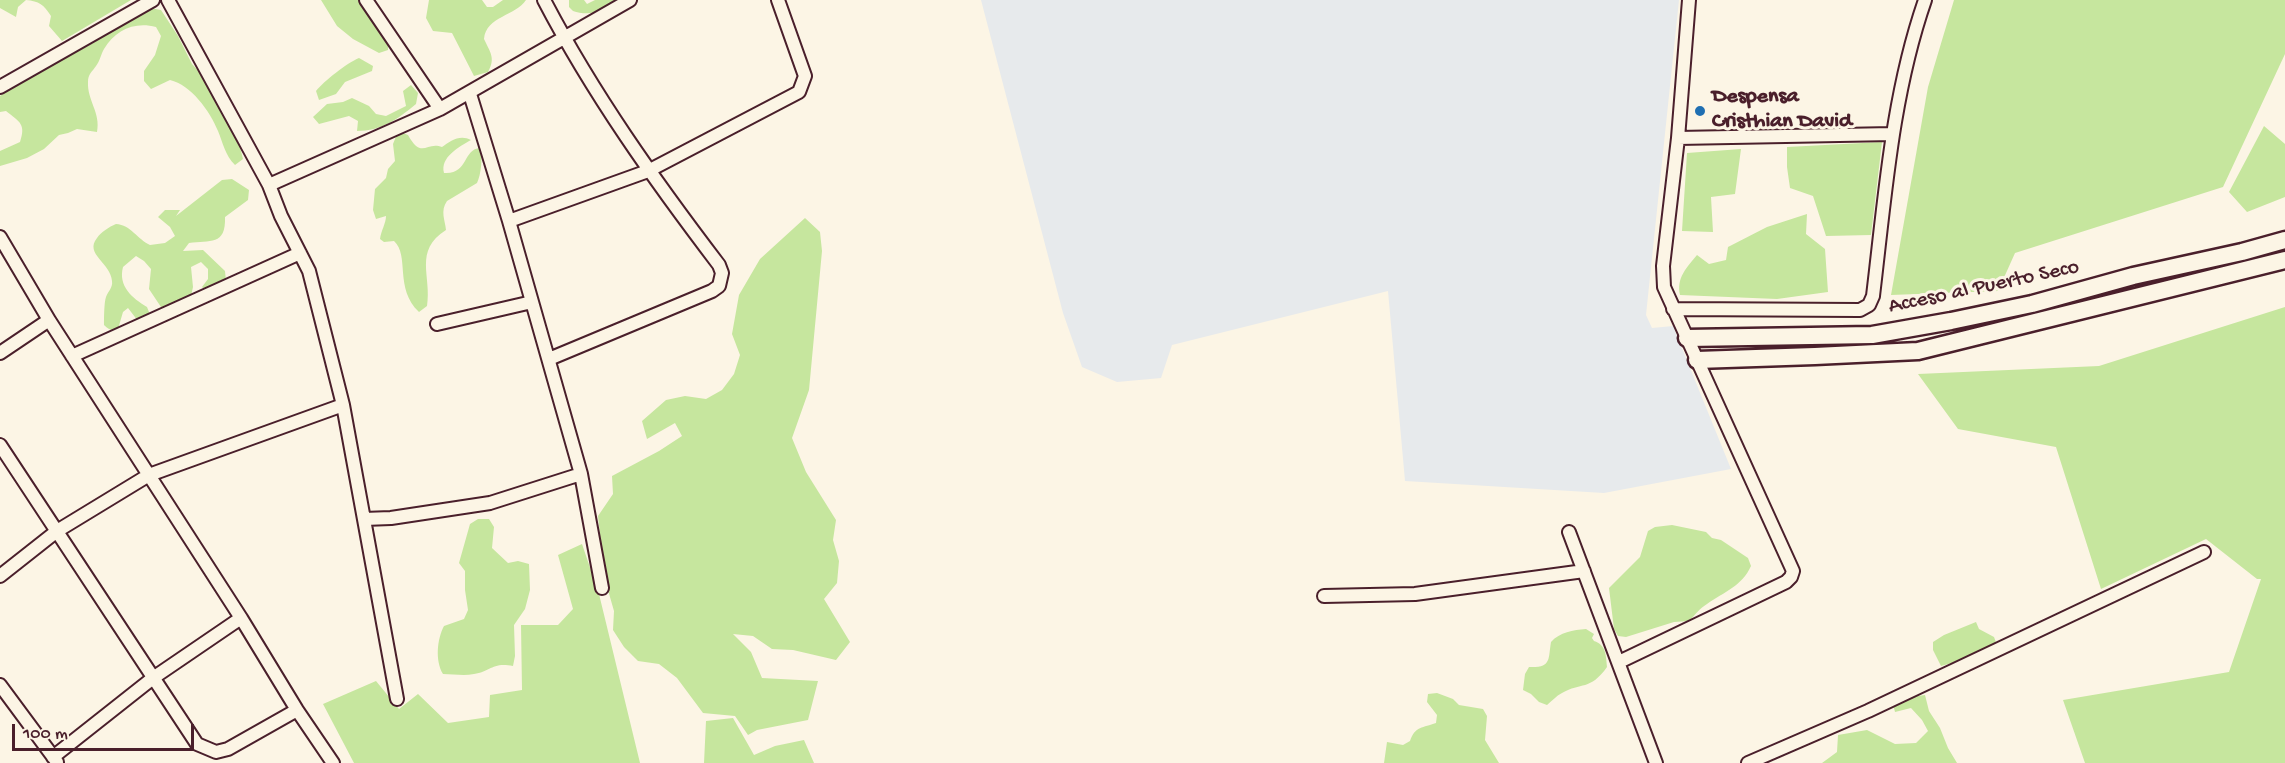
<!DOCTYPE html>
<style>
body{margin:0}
#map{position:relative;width:2285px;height:763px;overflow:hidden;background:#fcf5e5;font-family:"Gochi Hand",sans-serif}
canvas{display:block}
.scale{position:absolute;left:12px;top:724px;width:182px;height:27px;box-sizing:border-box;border:3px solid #4a1f2b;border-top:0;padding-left:8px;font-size:18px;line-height:21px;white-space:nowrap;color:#4a1f2b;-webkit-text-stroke:4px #fcf5e5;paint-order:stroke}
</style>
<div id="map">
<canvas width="2285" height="763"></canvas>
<div class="scale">100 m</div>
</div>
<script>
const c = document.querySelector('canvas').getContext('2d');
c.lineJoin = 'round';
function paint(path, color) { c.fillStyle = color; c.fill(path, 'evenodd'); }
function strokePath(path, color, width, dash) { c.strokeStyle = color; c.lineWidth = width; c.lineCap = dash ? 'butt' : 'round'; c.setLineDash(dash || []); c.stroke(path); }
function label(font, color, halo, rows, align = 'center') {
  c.font = font + ' "Gochi Hand",sans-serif'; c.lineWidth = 6; c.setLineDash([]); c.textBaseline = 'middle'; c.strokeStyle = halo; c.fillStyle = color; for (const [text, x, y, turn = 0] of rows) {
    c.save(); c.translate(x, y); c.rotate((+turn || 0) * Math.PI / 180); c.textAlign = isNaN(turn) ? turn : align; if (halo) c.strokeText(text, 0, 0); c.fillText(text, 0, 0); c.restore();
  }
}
const built = new Path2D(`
 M981 0H1679L1646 315 1652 328 1673 326 1731 469 1604 493 1405 481 1388 291 1172 345 1161 378 1117 382 1082 367 1063 313Z`);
const green = new Path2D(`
 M0 0H131L62 41 49 26 51 16C44 5 39 1 26 0L18 7 16 17 0 8Z
 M321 0H364L388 40V50L379 53 353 39 337 26Z
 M429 0H482L487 7H493L503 0H526C516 16 486 16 484 39 490 52 496 58 488 72L474 76 452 33 433 31 426 18Z
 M569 0H584L587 4 595 0H614C606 13 587 16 573 11L569 7Z
 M1954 0H2285V54L2223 187 2015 253 1998 291 1891 295 1928 87Z
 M150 8 161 10 178 36 192 64 219 93 238 139 243 159 235 165C225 155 223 143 218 131 210 111 191 85 170 80L151 89 144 81V71L155 55 161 36 156 27C135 21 115 30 104 49 101 54 100 61 96 66 92 72 88 74 88 82 87 100 101 113 97 132L77 129 68 133 59 135 44 149 27 158 0 166V151L20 142C26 124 20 122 6 111L0 112V96L14 86 58 60 88 46Z
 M359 58 373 66 372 71 345 82 336 94 319 100 316 91C324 81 347 63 359 58Z
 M411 85 418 93 416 104C398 119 381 131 357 131L358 121 349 116 319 124 313 117 327 104 343 102 352 98 369 106 376 114 386 116 406 106 403 91Z
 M2264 126 2285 144V197L2247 212 2229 192Z
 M403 133 408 135C422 160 426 141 442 147 450 141 460 134 471 140 459 147 440 157 444 173 468 175 463 149 480 148 483 157 481 175 477 183L447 201C440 211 445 220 446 230 413 251 432 276 427 306L419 312C394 288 410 256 394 241L384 242 380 239C381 231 386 223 386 216L376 219 373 210 375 189 386 178 388 169 395 161 393 144 397 134Z
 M1882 142 1871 235 1826 236 1813 196 1790 188 1787 167V147Z
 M1741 149 1735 194 1711 197 1713 232 1682 231 1687 153Z
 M232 179 249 190 248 200 225 217C226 246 210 240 189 243L183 251 203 250 225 271 226 281 209 294 202 287 208 279V269L201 262 191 267 193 287 191 296 172 308 161 307 149 289 151 269 144 261 136 256 123 267C118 286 132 298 147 307L149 312 148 318 138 321 128 308 123 312 118 329C112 331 109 330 104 325 104 320 104 302 106 297 108 291 113 288 112 281 111 263 84 254 97 238 101 232 109 227 116 224 131 225 137 239 150 245L165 243 175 236 170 227 158 217 165 210H180L176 216 222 180Z
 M1807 214 1806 234 1825 249 1828 292 1777 299 1680 295C1676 278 1687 267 1697 255L1709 264 1726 260 1728 247 1767 227Z
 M805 218 820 232 822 251 809 390 792 438 806 472 836 520 833 540 839 561 837 583 824 599 850 642 836 660 793 650 772 649 753 636 733 634 751 652 762 678 818 681 808 720 757 730 748 735 735 716 703 713 677 678 659 664 638 661 624 647 613 630 614 611 595 545 600 534 598 516 613 494 612 476 659 451 682 436 675 423 647 439 642 421 666 400 685 396 706 399 722 390 734 374 740 355 732 334 739 295 760 259Z
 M2285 307V763H2085L2063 700 2229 672 2261 579H2257L2206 539 2101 589 2056 447 1958 429 1918 374 2099 366Z
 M478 519H489L494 527 492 548 508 563 518 561 529 564 530 590 525 609 514 625 515 656 513 666C491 662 491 672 474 674 464 676 453 674 443 674 435 661 437 639 444 626L464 619 468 610 465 590V571L459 563 470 524Z
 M1672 525 1706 532 1712 538 1721 540 1748 558 1751 566C1742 586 1724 592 1707 604 1700 608 1695 615 1689 621L1674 622 1626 637 1618 636 1614 629 1609 588 1640 557 1648 531 1655 527Z
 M582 544 599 594 640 763H354L323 704 376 681 399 709 418 694 448 723 489 717 490 695 522 690 521 625H558L573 609 558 555Z
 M1976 622 1979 629 1994 637 1997 645 1966 659 1941 666 1933 650V642L1944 635Z
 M1586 629 1594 634 1592 638 1594 641C1606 645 1606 655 1607 667 1590 691 1581 682 1562 693 1556 696 1552 701 1547 705L1539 702 1531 694 1523 690 1525 674 1529 667C1552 668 1548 659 1551 642 1560 632 1573 630 1586 629Z
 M1437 693 1453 699 1459 705 1483 709 1487 716 1485 740 1499 763H1384L1387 742 1403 745 1410 741C1415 726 1423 728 1436 723L1437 715 1427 702 1428 694Z
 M1925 695 1929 711 1940 728 1948 748 1957 763H1822L1837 752 1838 735 1867 730 1895 744 1916 743 1928 731 1922 720 1911 708 1895 712 1893 704 1904 698Z
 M733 718 754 755 775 746 804 740 814 763H704L706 721Z`);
const street = new Path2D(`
 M168 0 269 185 281 216 309 271 343 405 397 699
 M366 0 440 109
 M544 0C593 94 655 181 719 265L722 273 719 286 712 291 549 359
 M0 87 153 0
 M470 94 509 221 581 474 602 588
 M1678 138 1893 134
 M269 185 440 109 630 0
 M509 221 648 171 799 92 805 76 778 0
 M0 237 49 320 0 353
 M1673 309 1860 310 1869 305 1873 296C1885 197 1892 95 1925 0
 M49 320 241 618 297 710 333 763
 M437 324 532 302
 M72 356 300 253
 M0 445 197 744 216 752 228 749 297 710
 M364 519 391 518 490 503 581 474
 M1569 532 1656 763
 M0 576 57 531 149 475 343 405
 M1324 596 1415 594 1584 571
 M1619 662 1786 582 1791 577 1793 571 1664 287 1663 266 1678 138 1689 0
 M0 685 57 762
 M53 757 153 678 241 618
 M1748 763 1868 711 2204 552`);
const secondary = new Path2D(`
 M1687 338 1872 335 1951 321 2032 304 2133 276 2242 252 2285 240
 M1697 360 1815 356 1918 351 2285 260`);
const markers = [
 [1700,111,6,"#1f6fb2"]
];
const poiNames = [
 ["Despensa",1712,98],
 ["Cristhian David",1712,123]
];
const streetNames = [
 ["Acceso al Puerto Seco",1984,288,-12]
];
paint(built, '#e7eaec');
paint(green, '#c6e69e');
strokePath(street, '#4a1f2b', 16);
strokePath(secondary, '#4a1f2b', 21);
strokePath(street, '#fcf5e5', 12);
strokePath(secondary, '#fcf5e5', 16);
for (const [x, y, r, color] of markers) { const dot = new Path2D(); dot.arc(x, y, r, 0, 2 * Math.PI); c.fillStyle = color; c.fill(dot); strokePath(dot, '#fcf5e5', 2); }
label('bold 22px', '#4a1f2b', '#fcf5e5', poiNames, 'left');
label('22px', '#4a1f2b', '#fcf5e5', streetNames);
</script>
